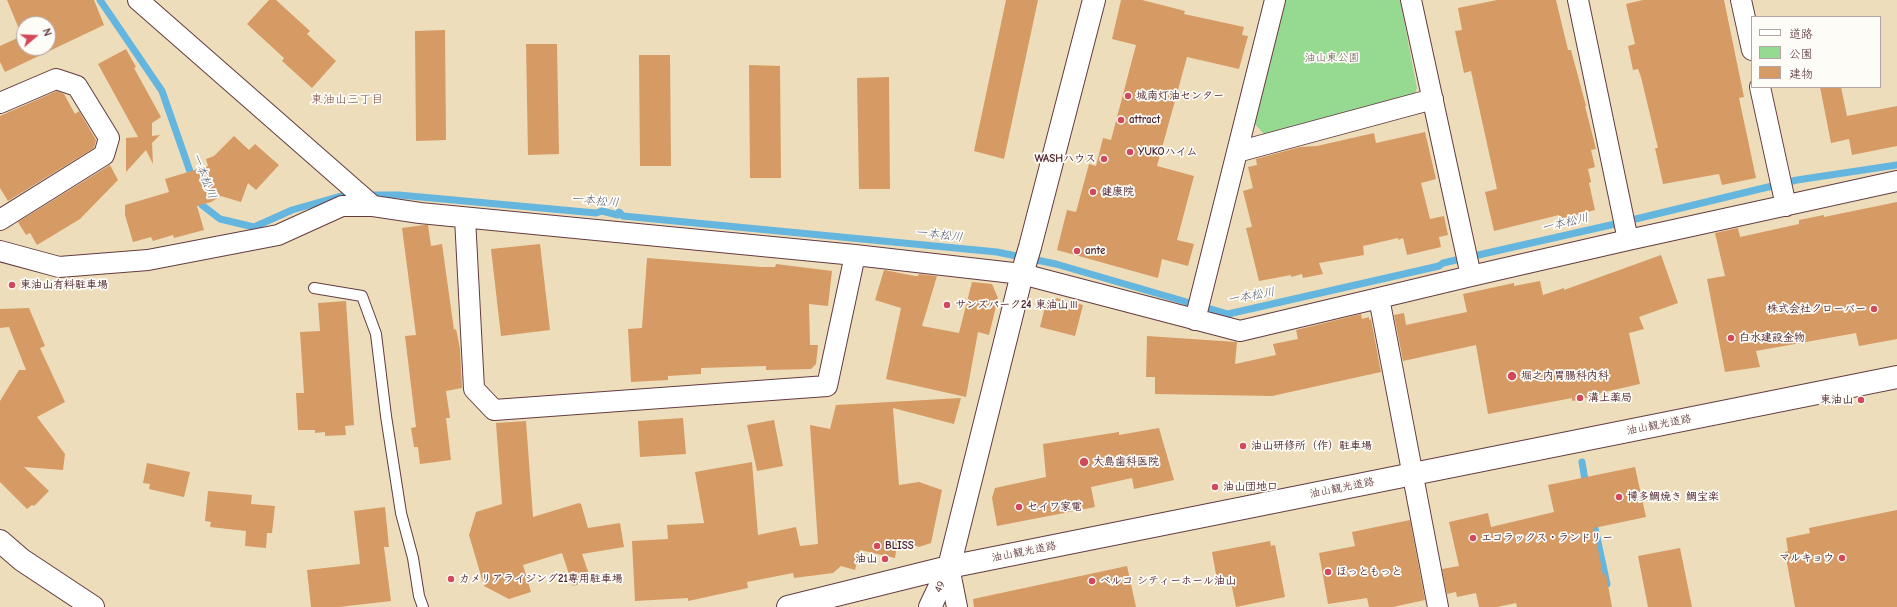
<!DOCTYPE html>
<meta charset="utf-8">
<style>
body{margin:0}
#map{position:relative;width:1897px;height:607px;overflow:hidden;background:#eeddba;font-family:"Comic Neue","Klee One",sans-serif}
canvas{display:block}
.legend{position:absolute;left:1751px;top:16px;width:130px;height:72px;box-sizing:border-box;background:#fdfcf7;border:1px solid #b5a4a5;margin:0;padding:5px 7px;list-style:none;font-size:12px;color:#4a1f2b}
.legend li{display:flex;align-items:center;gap:8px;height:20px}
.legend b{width:20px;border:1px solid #b5a4a5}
.north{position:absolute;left:16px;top:16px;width:40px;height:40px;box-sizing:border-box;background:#fdfcf7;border:1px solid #b5a4a5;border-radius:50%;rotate:71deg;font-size:11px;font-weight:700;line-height:16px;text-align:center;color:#4a1f2b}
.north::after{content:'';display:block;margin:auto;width:14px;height:18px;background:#d1495b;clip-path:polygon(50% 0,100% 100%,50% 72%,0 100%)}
</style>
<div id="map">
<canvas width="1897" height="607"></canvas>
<ul class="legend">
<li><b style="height:5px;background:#fff"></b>道路</li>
<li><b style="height:11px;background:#96d991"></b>公園</li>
<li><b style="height:11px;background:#d69a64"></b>建物</li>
</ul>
<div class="north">N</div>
</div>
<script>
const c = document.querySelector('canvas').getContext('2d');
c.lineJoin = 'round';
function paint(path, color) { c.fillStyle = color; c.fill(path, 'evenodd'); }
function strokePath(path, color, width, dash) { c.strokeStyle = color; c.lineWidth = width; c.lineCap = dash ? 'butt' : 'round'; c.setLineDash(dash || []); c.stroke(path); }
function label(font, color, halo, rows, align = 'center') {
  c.font = font + ' "Comic Neue","Klee One",sans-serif'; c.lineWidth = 3.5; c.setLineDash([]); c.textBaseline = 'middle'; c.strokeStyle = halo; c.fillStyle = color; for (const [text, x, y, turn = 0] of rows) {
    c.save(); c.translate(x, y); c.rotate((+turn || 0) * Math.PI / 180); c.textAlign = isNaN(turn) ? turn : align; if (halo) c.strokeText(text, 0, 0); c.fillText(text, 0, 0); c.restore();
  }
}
const green = new Path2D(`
 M1286 0H1400L1417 88 1413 100 1264 134 1254 123Z`);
const stream = new Path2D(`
 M100 0 162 91 193 180
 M368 195H399L596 213 602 211 618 215 619 212 623 216 997 252 1056 264 1228 314 1439 266 1443 263 1615 224 1797 180 1897 165
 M199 197 202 205 220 219 254 227 292 210 341 196H355
 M1582 462 1586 486
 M1593 519 1607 584`);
const building = new Path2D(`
 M7 0H94L104 25 5 72 0 62V46L22 36ZM24 24H48V48H24Z
 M269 0H276L310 31 307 34 336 61 312 88 282 61 284 58 247 24Z
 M1006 0H1038L1004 159 974 151Z
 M1121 0H1142L1185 11 1184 14 1244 27 1242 35 1248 36 1239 69 1187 57 1157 166 1194 176 1177 240 1194 244 1188 266 1162 259 1158 278 1057 250 1067 210 1076 212 1089 164 1096 166 1103 138 1111 140 1136 45 1112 39Z
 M1497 0H1556L1568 50H1571L1586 106H1585L1596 149 1591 150 1595 167 1588 169 1591 182 1589 183 1595 210 1560 219 1559 215 1494 231 1485 192 1497 189 1471 71 1464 73 1455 31 1462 30 1458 8Z
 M1643 0H1724L1744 97 1739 98 1756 178 1722 185 1719 174 1663 184 1655 148H1658L1641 77 1638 69 1633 70 1628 46 1635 44 1626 4Z
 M445 30 446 140 416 141 415 31Z
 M526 44H557L559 154 528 155Z
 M126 49 136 67 134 68 161 117 152 123V136L160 135 152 143 153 164 146 150 126 172V138L138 137 98 64Z
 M639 55H670L671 166H640Z
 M749 65 780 66 781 178H750Z
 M889 77 890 189H859L857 78Z
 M1820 87H1841L1847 116 1897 106V146L1852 155 1849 139 1831 143Z
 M57 91 64 94 75 114 79 111 96 140 94 148 8 201 0 188V116Z
 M1425 132 1436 179 1421 183 1430 219 1444 216 1448 235 1439 237 1441 247 1407 255 1403 238 1398 240V238L1363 246 1364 255 1319 263 1323 274 1303 278 1302 274 1291 277V275L1259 281 1246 228 1252 227 1243 191 1253 188 1248 167 1257 165 1256 159 1300 147 1317 146 1374 133 1376 143Z
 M234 136 249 150 255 144 279 165 256 190 248 183 241 202 221 196 211 202 197 206 204 230 174 238 173 235 153 241 151 237 133 242 125 215V205L169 192 165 179 208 166 206 159 214 156Z
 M110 165 118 180 80 219 37 245 30 233 26 235 18 222Z
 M1897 202V339L1859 346 1856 333 1756 351 1760 367 1725 372 1707 279 1725 276 1715 233 1738 228 1740 237 1799 224V220L1824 215V217Z
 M424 225H428L431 246 442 244 454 330 456 329 460 349 462 388 446 391 450 418H446L451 460 420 464 418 447H414L411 428 416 427 405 336 416 335 402 228Z
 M540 244 550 330 501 336 491 249Z
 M1661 255 1678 303 1639 317 1644 329 1629 333 1640 384 1600 393V395L1572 401V398L1488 414 1476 345 1403 361 1394 315 1404 313 1406 325 1467 312 1463 294 1514 283V286L1540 281 1543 295 1564 288V290Z
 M647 258 762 267H775L776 264 832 271 828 306 809 304 810 345H818L816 364 811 369 766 370V366L701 368V374L668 376V380L631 382 628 329 642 328Z
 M884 270 915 276H918L919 274 937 276 922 326 959 333 972 282 992 284 998 298 989 335 978 332 966 397 886 379 901 308 875 300Z
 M1056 298 1083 305 1075 336 1040 327 1046 303 1054 305Z
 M346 301 354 425 345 426 346 435 325 436V432L315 433V430H298L296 393H304L300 332 320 331 318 303Z
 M29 308 45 346 40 348 65 402 37 417 65 454 63 470 24 467 49 491 34 506 32 505 27 509 0 482V401L19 370H26L9 327 0 328V309Z
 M1361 314 1362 319 1369 317V320L1371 319 1381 372 1272 396 1155 394V377H1146L1147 336 1237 342 1235 364 1276 355 1273 344 1298 339 1296 330Z
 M961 398 954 424 893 408 899 485 919 482 942 490 931 543 919 547 898 539 895 558 860 550 855 570 841 566 833 573 794 578 793 573 747 582 748 588 688 601V598L635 601 632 541 668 539 667 525 704 523 695 472 752 462 758 535 796 527 800 546 818 544 810 425 830 429 836 405Z
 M683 418 686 454 640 457 638 421Z
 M774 420 783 466 757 471 747 425Z
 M526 421 533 517 579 503 581 504 588 528 620 523 624 547 582 554 591 580 573 586 562 553 523 565 531 592 509 599 484 586 469 535 476 512 502 504 496 423Z
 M1159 428 1174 480 1134 489 1132 478 1091 487 1095 507 997 526 992 498 995 488 1046 477 1043 444 1119 432V435Z
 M147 463 190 472 184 497 149 489 150 484 143 483Z
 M1635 467 1646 517 1594 528 1603 575 1606 574 1612 607H1517L1516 603 1497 607H1479L1476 593 1457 597 1456 592 1447 594 1442 569 1459 566 1449 522 1488 513 1491 527 1554 512 1548 485Z
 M208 491 252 495 251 504 275 506 272 533H267L266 548 245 546 246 531 210 527 211 522 205 521Z
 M385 507 389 547H384L391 601 339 607H311L307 570 360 564 354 511Z
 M1897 510V607H1795L1785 552 1788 551 1786 538 1810 533 1809 528Z
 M1410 520 1425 600 1393 607H1369L1367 598 1328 604 1319 553 1355 546 1352 532Z
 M1270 541 1271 546 1275 545 1285 597 1236 607 1230 577 1217 580 1212 552Z
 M1680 548 1692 607H1648L1638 556Z
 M1127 566 1136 607H974L973 599Z`);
const lane = new Path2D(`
 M314 288 362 296 376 334 386 416 401 513 413 558 419 596 423 607`);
const street = new Path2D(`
 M138 0 373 206
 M1411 0 1471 276 1379 298 1438 607
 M1741 0 1752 50
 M1760 87 1786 206
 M0 103 56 79 77 86 109 138 104 155 0 220
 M1237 152 1433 99
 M465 218 474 389 494 410 827 386 855 255
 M1628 240 1897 181
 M0 251 59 267 148 260 278 235 342 206H373L420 213 855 255 1022 274 1240 331 1379 298
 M1471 276 1628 240 1578 0
 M1195 320 1275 0
 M949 567 957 607`);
const secondary = new Path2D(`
 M0 541 22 560 93 607
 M788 607 949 567 1897 377
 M930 607 949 567 1022 274 1030 247 1094 0`);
const markers = [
 [1128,96,4,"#d1495b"],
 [1121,120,4,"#d1495b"],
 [1130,152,4,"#d1495b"],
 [1104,159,4,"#d1495b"],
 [1093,192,4,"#d1495b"],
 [1077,251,4,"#d1495b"],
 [12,285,4,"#d1495b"],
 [947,305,4,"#d1495b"],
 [1874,309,4,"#d1495b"],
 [1731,338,4,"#d1495b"],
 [1512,376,5,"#d1495b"],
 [1580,398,4,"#d1495b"],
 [1861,400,4,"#d1495b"],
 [1243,446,4,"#d1495b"],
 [1084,462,5,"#d1495b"],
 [1215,487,4,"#d1495b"],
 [1619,497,4,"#d1495b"],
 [1019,507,4,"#d1495b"],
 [1473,538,4,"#d1495b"],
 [877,546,4,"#d1495b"],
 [1842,558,4,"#d1495b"],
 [885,559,4,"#d1495b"],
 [1328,572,4,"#d1495b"],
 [451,579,4,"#d1495b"],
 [1092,581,4,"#d1495b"]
];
const parkNames = [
 ["油山東公園",1332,58]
];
const poiNames = [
 ["城南灯油センター",1136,96],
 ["attract",1129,120],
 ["YUKOハイム",1138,152],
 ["WASHハウス",1096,159,"right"],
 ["健康院",1101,192],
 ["ante",1085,251],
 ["東油山有料駐車場",20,285],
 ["サンズパーク24 東油山Ⅲ",955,305],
 ["株式会社クローバー",1866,309,"right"],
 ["白水建設金物",1739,338],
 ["堀之内胃腸科内科",1521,376],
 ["溝上薬局",1588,398],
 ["東油山",1853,400,"right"],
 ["油山研修所（作）駐車場",1251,446],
 ["大島歯科医院",1093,462],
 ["油山団地口",1223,487],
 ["博多鯛焼き 鯛宝楽",1627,497],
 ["セイワ家電",1027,507],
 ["エコラックス・ランドリー",1481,538],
 ["BLISS",885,546],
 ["マルキョウ",1834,558,"right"],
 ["油山",877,559,"right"],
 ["ほっともっと",1336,572],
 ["カメリアライジング21専用駐車場",459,579],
 ["ベルコ シティーホール油山",1100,581]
];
const streetNames = [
 ["油山観光道路",1659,425,-11],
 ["油山観光道路",1342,488,-11],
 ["油山観光道路",1024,552,-11],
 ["49",940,587,-65]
];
const neighbourhoodNames = [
 ["東油山三丁目",347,100]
];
const waterNames = [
 ["一本松川",204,176,69],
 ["一本松川",595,201,5],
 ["一本松川",1565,223,-13],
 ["一本松川",939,235,6],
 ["一本松川",1251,296,-10]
];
paint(green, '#96d991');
strokePath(stream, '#64b6df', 7);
paint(building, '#d69a64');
strokePath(lane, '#633c40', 12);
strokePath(street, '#633c40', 22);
strokePath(secondary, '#633c40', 24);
strokePath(lane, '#fff', 10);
strokePath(street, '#fff', 20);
strokePath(secondary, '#fff', 22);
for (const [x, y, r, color] of markers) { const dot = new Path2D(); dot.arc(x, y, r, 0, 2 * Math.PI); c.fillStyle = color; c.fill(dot); strokePath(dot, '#fdfcf7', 1.5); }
label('11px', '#61574a', '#fdfcf7', parkNames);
label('bold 11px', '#4a1f2b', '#fdfcf7', poiNames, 'left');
label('11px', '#4a1f2b', '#fdfcf7', streetNames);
label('12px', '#7b4a3f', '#fdfcf7', neighbourhoodNames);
label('italic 12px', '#545b73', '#fdfcf7', waterNames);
</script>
